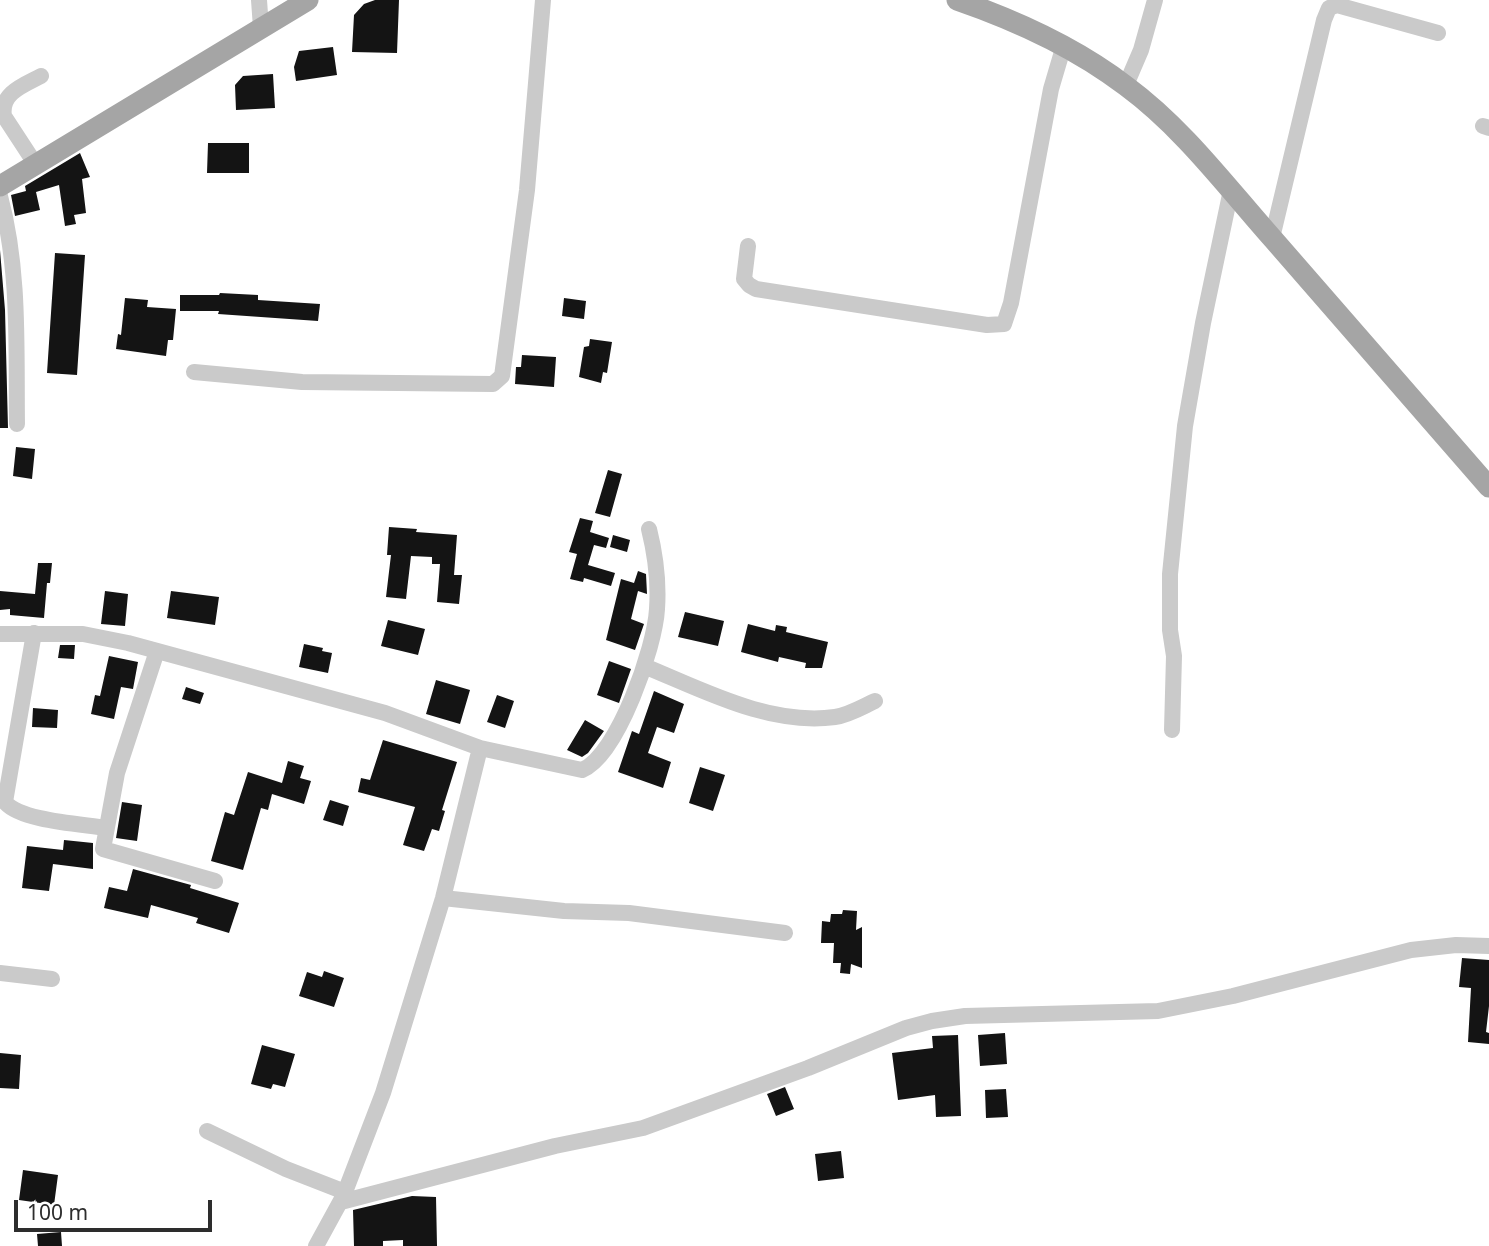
<!DOCTYPE html>
<style>
body{margin:0}
#map{position:relative;width:1489px;height:1246px;overflow:hidden;background:#fff;font-family:"Noto Sans",sans-serif}
canvas{display:block}
.scale{position:absolute;left:14px;top:1200px;width:198px;height:32px;box-sizing:border-box;border:4px solid #2d2d2d;border-top:0;padding-left:9px;font-size:21px;line-height:24px;white-space:nowrap;color:#2d2d2d;-webkit-text-stroke:5px #fff;paint-order:stroke}
</style>
<div id="map">
<canvas width="1489" height="1246"></canvas>
<div class="scale">100 m</div>
</div>
<script>
const c = document.querySelector('canvas').getContext('2d');
c.lineJoin = 'round';
function paint(path, color) { c.fillStyle = color; c.fill(path, 'evenodd'); }
function strokePath(path, color, width, dash) { c.strokeStyle = color; c.lineWidth = width; c.lineCap = dash ? 'butt' : 'round'; c.setLineDash(dash || []); c.stroke(path); }
const building = new Path2D(`
 M375 0H399L397 53 352 52 354 15 364 4Z
 M333 47 337 75 296 81 294 67 299 51Z
 M273 74 275 108 236 110 235 85 243 76Z
 M208 143H249V173H207Z
 M80 153 90 177 82 179 86 213 74 215 76 224 65 226 59 185 36 192 40 210 15 216 11 195 26 191 25 186Z
 M0 250 5 310 8 428H0Z
 M55 253 85 255 77 375 47 373Z
 M220 293 258 295V300L320 304 318 321 218 314 219 311H180V295H219Z
 M125 298 148 300 147 307 176 309 173 340H168L166 356 116 349 118 334 121 335Z
 M564 298 586 301 584 319 562 316Z
 M590 339 612 342 607 373 603 372 601 383 579 377 584 347 589 346Z
 M522 355 556 357 554 387 515 384 516 367H521Z
 M16 447 35 449 32 479 13 476Z
 M608 470 622 474 610 517 595 513Z
 M580 518 593 521 590 532 609 538 606 548 594 545 588 565 615 573 611 586 584 578 583 582 570 579 577 554 569 552Z
 M389 527 417 529 416 532 457 535 454 575H462L459 604 437 602 440 564H432V557L411 556 406 599 386 597 391 555H387Z
 M613 535 630 540 627 552 610 547Z
 M38 563H52L50 583H47L44 618 10 615V609L0 610V591L35 594Z
 M638 571 646 574 647 594 638 591 631 619 644 624 635 650 606 640 621 579 634 583Z
 M105 591 128 594 125 626 101 624Z
 M171 591 219 597 215 625 167 618Z
 M685 612 724 621 718 646 678 637Z
 M388 620 425 629 418 655 381 646Z
 M748 624 775 631 776 625 787 627 786 632 828 642 822 668H805L806 663 779 657 778 662 741 652Z
 M304 644 323 648 322 651 332 653 328 673 299 667Z
 M60 645H75L74 659 58 658Z
 M109 656 138 662 133 689 121 687 114 719 91 714 95 695 100 696Z
 M609 661 631 669 619 703 597 695Z
 M436 680 470 690 460 724 426 714Z
 M186 687 204 693 200 704 182 699Z
 M654 691 684 704 674 733 657 727 648 753 671 762 663 788 618 772 632 731 639 734Z
 M497 695 514 701 505 728 487 722Z
 M33 708 58 710 57 728 32 727Z
 M585 720 604 731 588 753 582 757 567 750Z
 M383 740 457 762 442 810 445 811 439 831 432 829 424 851 403 845 415 807 358 792 361 778 370 780Z
 M288 761 304 766 300 778 311 781 304 804 272 794 268 810 261 808 243 870 211 861 225 812 234 815 248 772 282 783Z
 M700 767 725 775 713 811 689 803Z
 M330 800 349 806 343 826 323 820Z
 M122 802 142 805 137 841 116 838Z
 M64 840 93 843V869L53 864 49 891 22 888 27 846 63 850Z
 M133 869 191 885 190 888 239 903 229 933 196 923 198 918 151 905 148 918 104 908 109 887 127 891Z
 M843 910 857 911 856 930 862 927V968L851 964 850 974 840 973 841 963H833L834 943H821L822 921 830 922 831 914H842Z
 M1462 958 1489 960V1006L1486 1032 1489 1033V1044L1468 1042 1471 988 1459 987Z
 M324 971 344 978 334 1007 299 996 307 972 322 977Z
 M1005 1033 1007 1064 980 1066 978 1035Z
 M958 1035 961 1116 936 1117 935 1095 898 1100 892 1053 933 1048 932 1036Z
 M262 1045 295 1054 285 1087 273 1084 271 1089 251 1084Z
 M0 1053 21 1055 19 1089 0 1088Z
 M785 1087 794 1109 776 1116 767 1094Z
 M1006 1089 1008 1117 986 1118 985 1090Z
 M841 1151 844 1178 818 1181 815 1154Z
 M23 1170 58 1175 54 1205 19 1200Z
 M412 1196 436 1197 437 1246H403V1240L383 1241V1246H354L353 1210Z
 M61 1232 62 1246H38L37 1234Z`);
const minor = new Path2D(`
 M259 0 261 28
 M1126 85 1141 50 1155 0
 M1483 126 1489 128
 M36 165 4 116C0 93 24 85 41 76
 M0 196C20 270 16 348 17 424
 M1272 238 1324 20 1329 8 1337 5 1438 33
 M748 246 744 279 749 285 756 289 987 325 1004 324 1011 303 1051 89 1064 45
 M194 372 302 382 493 384 502 376 527 190 543 0
 M34 633 5 802C20 821 82 824 106 828
 M0 634H83L128 643 385 713 480 748 582 770C618 755 655 647 657 609 659 580 656 557 649 529
 M157 651 117 773 103 849 215 881
 M644 666C703 690 769 726 835 717 849 715 862 707 875 701
 M1172 730 1174 656 1170 630V574L1185 426 1203 323 1231 190
 M443 898 564 911 629 913 785 933
 M0 973 52 979
 M207 1131 286 1169 345 1192 383 1093 443 898 480 748
 M341 1202 555 1146 643 1128 808 1068 906 1028 932 1021 965 1016 1158 1011 1233 996 1411 950 1456 945 1489 946
 M316 1246 345 1193`);
const major = new Path2D(`
 M957 0C1018 21 1075 47 1126 86 1183 128 1226 186 1273 239 1345 321 1417 404 1489 487
 M0 186 308 0`);
paint(building, '#141414');
strokePath(minor, '#cacaca', 16);
strokePath(major, '#a5a5a5', 21);
</script>
